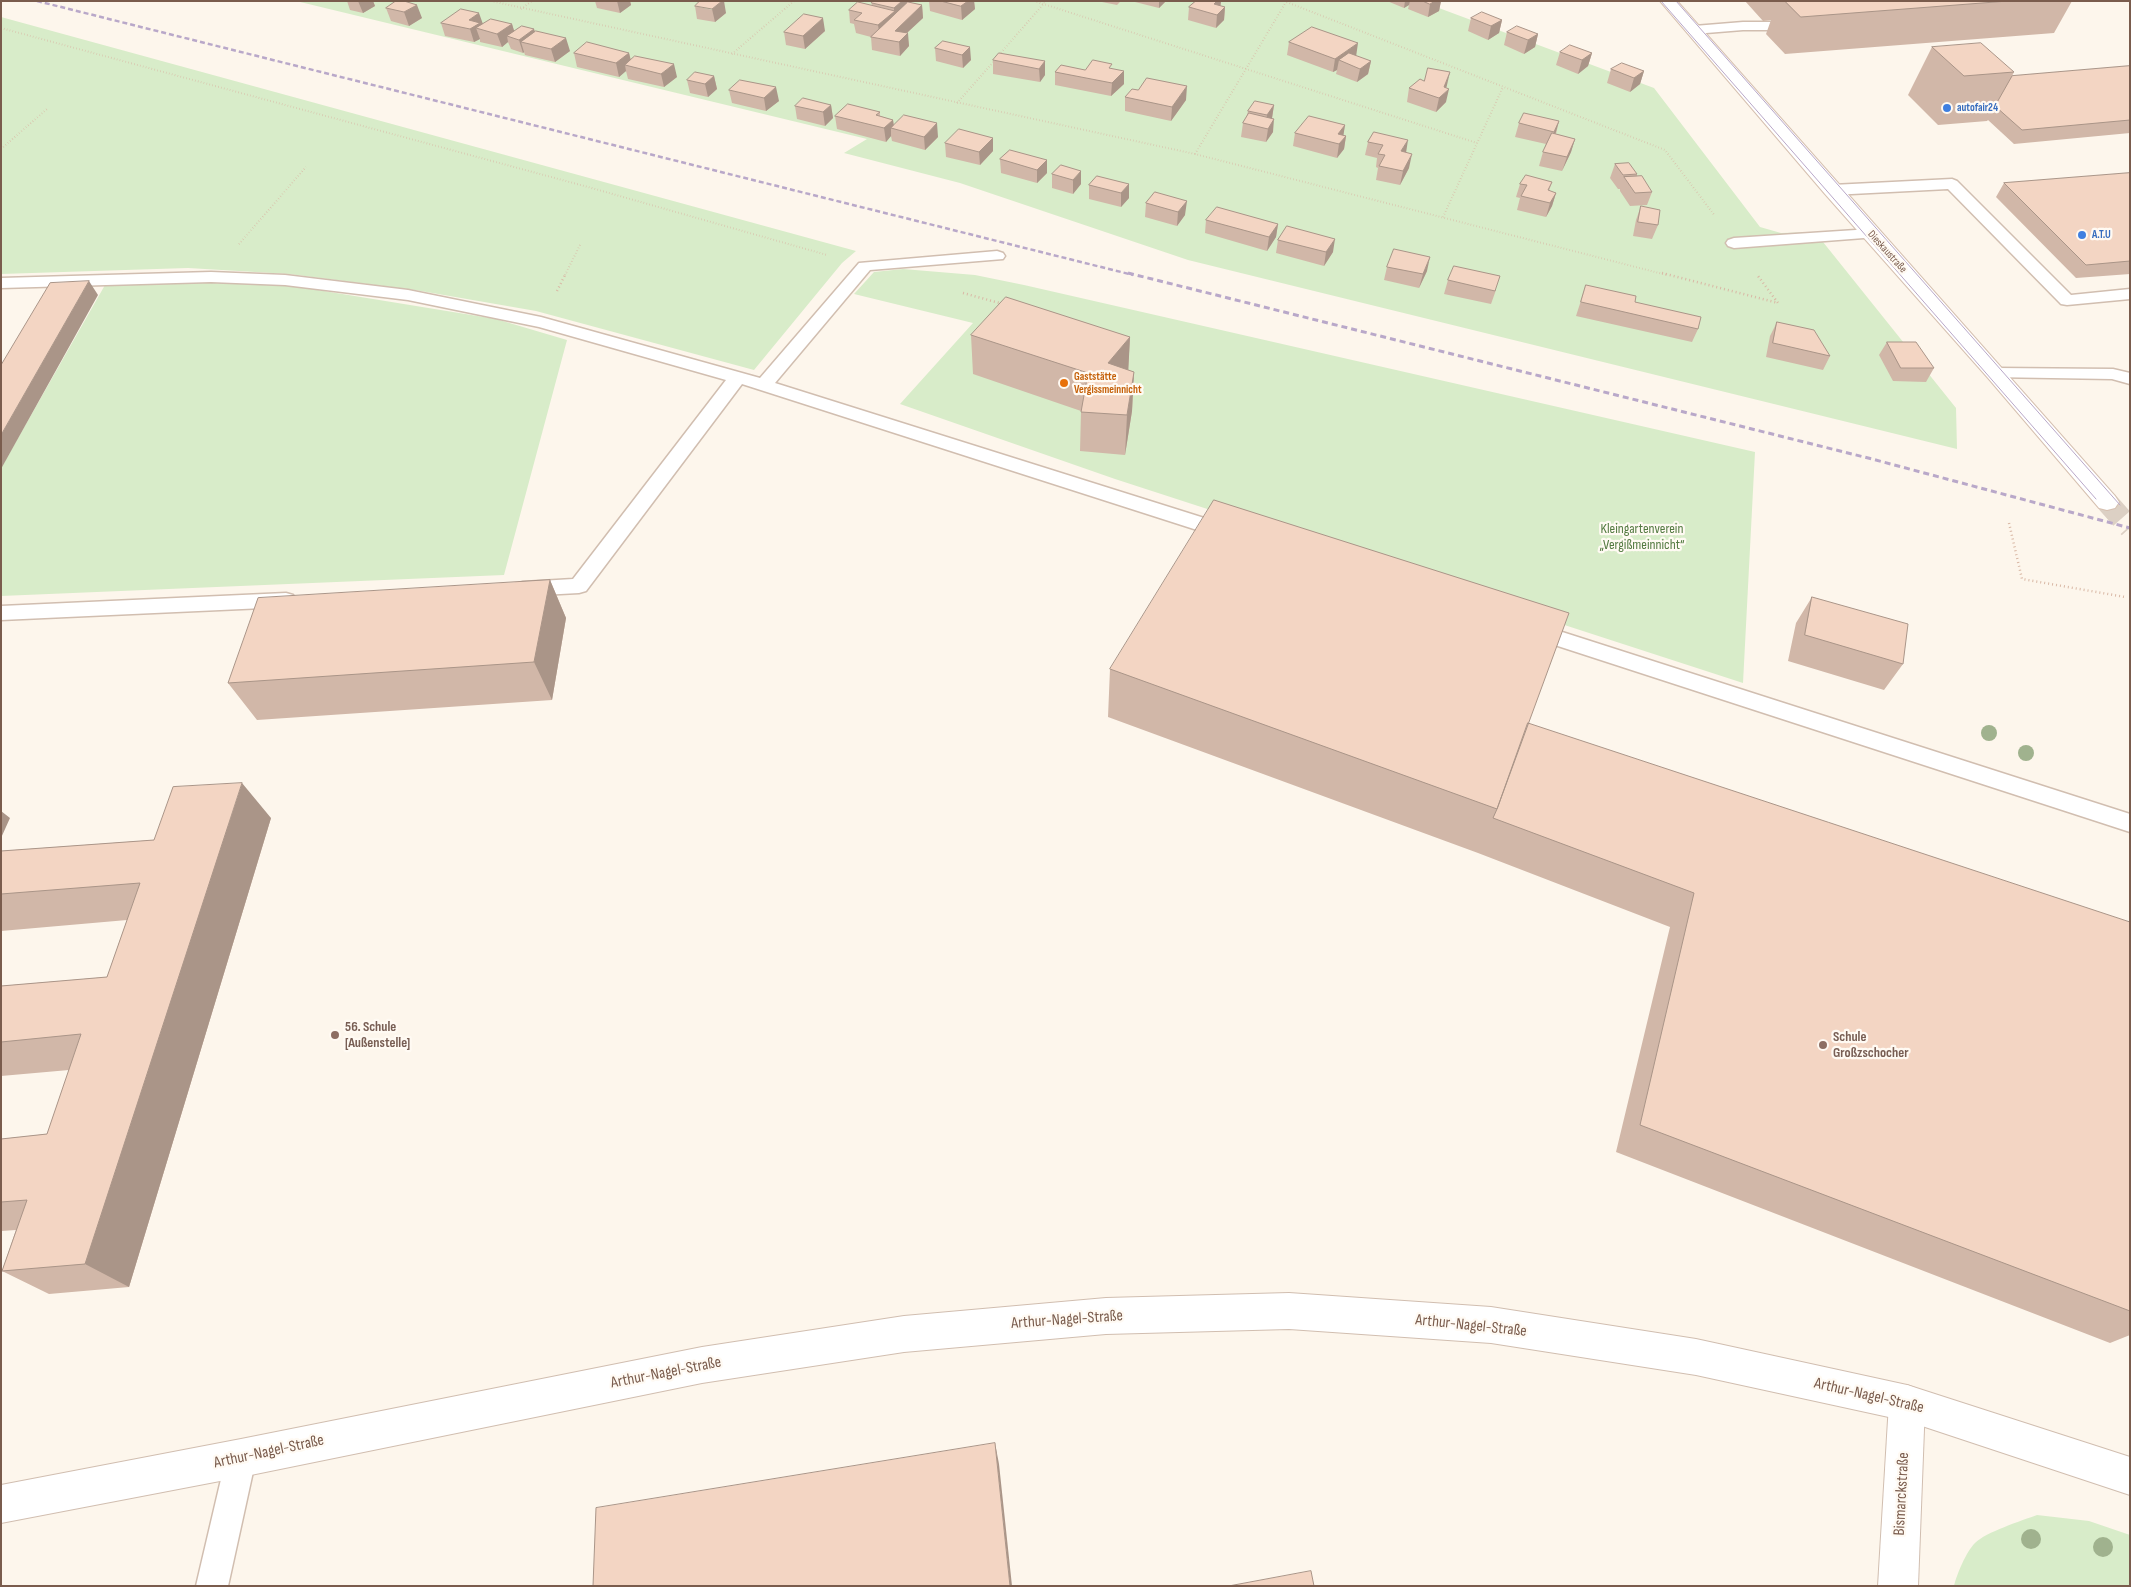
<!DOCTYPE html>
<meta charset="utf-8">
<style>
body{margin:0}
#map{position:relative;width:2131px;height:1587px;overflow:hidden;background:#fdf6ec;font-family:"Sofia Sans Condensed",sans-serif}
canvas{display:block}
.frame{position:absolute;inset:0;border:2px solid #7a5c4d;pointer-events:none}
</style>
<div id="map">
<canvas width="2131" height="1587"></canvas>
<div class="frame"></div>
</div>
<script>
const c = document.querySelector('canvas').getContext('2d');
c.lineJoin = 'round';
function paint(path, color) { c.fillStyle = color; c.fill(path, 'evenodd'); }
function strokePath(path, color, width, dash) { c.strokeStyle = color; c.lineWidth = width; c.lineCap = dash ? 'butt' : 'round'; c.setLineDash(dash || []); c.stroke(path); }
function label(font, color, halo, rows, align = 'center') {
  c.font = font + ' "Sofia Sans Condensed",sans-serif'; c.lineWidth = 4.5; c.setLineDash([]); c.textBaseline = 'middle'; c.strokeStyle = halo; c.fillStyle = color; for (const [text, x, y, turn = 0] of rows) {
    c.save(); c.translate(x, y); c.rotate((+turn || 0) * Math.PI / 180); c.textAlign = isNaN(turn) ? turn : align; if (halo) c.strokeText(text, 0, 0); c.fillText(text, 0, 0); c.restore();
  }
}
const green = new Path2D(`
 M296 1H1420L1654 88 1760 227 1781 233 1815 232 1956 408 1957 449 1188 260 960 183 844 153 867 139Z
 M1 17 856 251 842 263 754 370 536 311 415 290 289 274 188 268 1 274Z
 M903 269 975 275 1024 285 1755 452 1743 683 1115 479 900 404 973 323 854 294 874 272Z
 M173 282 287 285 496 319 567 340 504 575 1 596V468L105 285Z
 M2037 1515 2089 1521 2130 1535V1586H1954C1957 1574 1966 1552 1975 1543 1986 1532 2021 1521 2037 1515Z`);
const secondaryTunnel = new Path2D(`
 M2107 502 2130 528`);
const pathFar1 = new Path2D(`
 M491 1 1195 154 1667 275
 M1034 1 1477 143
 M1284 1 1665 150 1715 216
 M521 9 532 1
 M1 28 588 187 827 255
 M732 54 794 1
 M999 55 1046 1
 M957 103 995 60
 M1 149 47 109
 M1195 154 1286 2
 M1443 217 1503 87
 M239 244 306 167
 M565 275 580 245`);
const path = new Path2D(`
 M1662 273 1778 303 1758 276
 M557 291 566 273
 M963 293 1003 304
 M2009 523 2022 579 2125 597`);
const service = new Path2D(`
 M1743 22H1799L1806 26 1799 30H1743L1694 34 1687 30 1694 26Z
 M1952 179 1957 181 2071 295 2130 289V299L2067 305 2061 304 1948 189 1832 195 1827 193 1824 190 1827 187 1832 185Z
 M1871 229 1877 231 1879 234 1877 237 1734 248 1728 246 1726 243 1728 240 1734 238Z
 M997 251 1003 253 1005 256 1003 259 870 270 775 383 1236 528 1239 533 1236 538 1229 540 1222 538 742 384 586 591 579 593 523 596 516 594 513 589 516 584 523 582 573 579 726 380 539 327 408 300 285 285 211 282 1 288V278L211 272 285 275 408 290 541 317 760 378 859 263Z
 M1996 368 2113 369 2130 373V384L2112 379 1990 377 1987 373 1990 369Z
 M286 593 293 595 296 600 293 605 286 607 1 620V606Z
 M1531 622 2130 814V832L1524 635 1521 630 1524 625Z
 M241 1443 252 1447 256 1458 228 1586H196L226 1458 230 1447Z`);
const minor = new Path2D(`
 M1907 1385 1920 1390 1925 1403 1918 1586H1878L1889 1403 1894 1390Z`);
const tertiary = new Path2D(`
 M1289 1293 1491 1307 1696 1339 1907 1385 2130 1457V1495L1907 1421 1696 1375 1491 1343 1289 1329 1106 1334 904 1352 702 1383 241 1477 1 1523V1485L241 1439 702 1347 904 1316 1106 1298Z`);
const secondary = new Path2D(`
 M1660 1H1677L2115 496 2119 502 2115 508 2107 510 2099 508 1988 378 1825 194Z`);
const tram = new Path2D(`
 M1661 1 2096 499
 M1676 1 2120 505`);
const railFar1 = new Path2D(`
 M37 1 1133 275`);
const rail = new Path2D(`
 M1128 273 1872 459 2130 528`);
const trees = [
 [1989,733,8],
 [2026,753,8],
 [2031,1539,10],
 [2103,1547,10]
];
const wall = new Path2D(`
 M347 1H373L375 6 363 13 350 10Z
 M396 1 422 18 409 26 391 21 386 8Z
 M595 1H630L631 5 620 13 597 8Z
 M871 1H913L911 3 922 5 923 18 907 33 909 46 900 56 872 50 871 37 856 33 854 24 850 23 849 10 872 6Z
 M929 1H974L975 9 962 20 930 11Z
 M1097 1H1121L1117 5Z
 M1131 1H1166L1159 8Z
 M1196 1H1221L1220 6 1225 7 1224 20 1216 28 1188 20 1189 7Z
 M1387 1H1441L1439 11 1428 17 1408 9 1409 5 1404 8Z
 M1745 1H2072L2054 33 1785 54 1766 34 1771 20 1763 21Z
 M695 6 726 13 715 22 697 19Z
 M1471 18 1502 20 1499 33 1488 40 1468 31Z
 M441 23 512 24 514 31 534 29 535 32 570 51 555 62 525 55 524 52 523 53 511 49 508 42 502 47 480 42V39L474 42 445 36Z
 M825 31 805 49 786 45 784 32Z
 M1507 32 1538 34 1535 47 1524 54 1504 45Z
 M943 41 971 60 963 68 936 61 935 48Z
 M1289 42 1356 56 1371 61 1368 74 1357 82 1336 74 1337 70 1333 72 1287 55Z
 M1932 47 2014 72 2012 76 2130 66V133L2014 144 1988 120 1987 121 1938 125 1908 95Z
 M1560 52 1592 53 1588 66 1578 74 1556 65Z
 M574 53H629L631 60 677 77 664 87 628 79 626 71 619 77 577 67Z
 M993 60 1045 61V75L1040 82 993 74Z
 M1112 69 1124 84 1111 96 1055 85V72Z
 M1611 69 1644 71 1640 84 1630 92 1607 83Z
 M714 76 717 89 708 97 690 93 687 80Z
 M1424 81 1447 85 1446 88V102L1436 112 1407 102 1409 88Z
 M729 90 779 101 766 111 732 103Z
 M1125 97 1186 100 1171 121 1125 111Z
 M831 105 833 118 825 126 797 119 795 106Z
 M1274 105 1272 118 1273 132 1266 142 1241 137 1243 123 1247 116 1248 111Z
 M880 112V116L893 120 894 125 938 137 925 150 892 141 891 136 886 142 837 129 835 116Z
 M1559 121 1556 134 1575 139 1571 152 1562 171 1539 166 1543 152 1546 144 1515 137 1519 123Z
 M1345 125 1343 135 1346 136 1344 149 1337 158 1293 146 1295 133Z
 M1374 132 1406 153 1409 168 1400 185 1376 180 1378 168 1376 167 1377 158 1365 155 1368 142Z
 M945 143 993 151 980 165 946 157Z
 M1010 150 1047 173 1037 183 1001 173 1000 159Z
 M1615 164 1637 174V176L1652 192 1647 205 1630 206 1620 191V189H1618L1610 178Z
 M1061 165 1081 184 1073 194 1052 188V174Z
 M2130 173V274L2076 278 1996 197 2004 183Z
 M1097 176 1129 198 1121 207 1089 199V185Z
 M1552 182 1549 191 1556 193 1552 206 1546 217 1517 210 1520 198 1516 197 1520 184Z
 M1155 192 1185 215 1177 226 1145 217 1146 203Z
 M1641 206 1658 225 1652 239 1633 236 1636 220Z
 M1206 220 1278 224 1276 237 1267 251 1205 233Z
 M1278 240 1333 252 1324 266 1276 253Z
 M1387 267 1427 271 1419 288 1384 280Z
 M1448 280 1496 290 1491 304 1444 294Z
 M1586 285 1635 302 1698 329 1692 342 1576 316Z
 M1777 322 1830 356 1823 370 1766 357 1770 336Z
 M971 335 1130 337 1128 370 1134 372 1132 411 1125 455 1080 451 1081 411 973 374Z
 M1887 342 1934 368 1926 382 1893 381 1879 355Z
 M550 580 566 618 552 700 257 720 228 683Z
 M1812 597 1903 664 1884 690 1788 661 1796 623Z
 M1110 669 1528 723 2130 1311V1335L2110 1343 1616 1152 1670 927 1478 853 1108 717Z
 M271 818 129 1287 49 1294 2 1271 16 1230 1 1231V1139L47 1134 69 1070 1 1076V986L107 977 127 920 1 931V851L154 840Z`);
const shadedWall = new Path2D(`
 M358 1H373L375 6 363 13Z
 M617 1H630L631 5 620 13Z
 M722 1H724L726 13 715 22 712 9Z
 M902 1H907L908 10 880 38 878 25 894 11V8Z
 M968 1H974L975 9 962 20 961 6Z
 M1159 1H1166L1159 8Z
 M1217 1H1221L1220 11 1214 4Z
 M1405 1H1410L1409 5 1404 8Z
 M1435 1H1441L1439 11 1428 17 1430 4Z
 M417 5 422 18 409 26 404 12Z
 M922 5 923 18 897 42 895 31Z
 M1225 7 1224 20 1216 28 1217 15Z
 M479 13 484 27 476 28 480 39 474 42 470 29 469 20Z
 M823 18 825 31 805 49 803 36Z
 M1502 20 1499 33 1488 40 1491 26Z
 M512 24 516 37 507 36 508 42 502 47 497 34Z
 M534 29 538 42H521L524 52 523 53 519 40Z
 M908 33 909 46 900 56 899 42Z
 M1538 34 1535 47 1524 54 1528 40Z
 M566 38 570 51 555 62 551 49Z
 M1358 43 1356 57 1339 60 1337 70 1333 72 1335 59Z
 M970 47 971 60 963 68 962 55Z
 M629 53 632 66 625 65 626 71 619 77 616 63Z
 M1592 53 1588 66 1578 74 1582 60Z
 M1045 61V75L1040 82 1039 69Z
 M1371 61 1368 74 1357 82 1360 69Z
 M674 64 677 77 664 87 661 74Z
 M1124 71V84L1111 96 1112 83Z
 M1644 71 1640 84 1630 92 1634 78Z
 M1450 72 1447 85 1444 94 1449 89 1446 102 1436 112 1439 98Z
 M714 76 717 89 708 97 705 84Z
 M1187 86 1186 100 1171 121 1172 107Z
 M776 87 779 101 766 111 764 98Z
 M831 105 833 118 825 126 823 112Z
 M1274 105 1272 118 1265 129 1267 115Z
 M1274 119 1273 132 1266 142 1268 129Z
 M893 120 894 129 891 128V136L886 142 884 128Z
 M1559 121 1555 135 1550 145 1554 132Z
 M937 123 938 137 925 150 924 137Z
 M1345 125 1343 138 1338 134Z
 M1346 136 1344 149 1337 158 1339 144Z
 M993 138V151L980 165 979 152Z
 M1575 139 1571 152 1562 171 1567 157Z
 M1408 140 1406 153 1401 151Z
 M1412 154 1409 168 1400 185 1403 171Z
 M1047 160V173L1037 183V170Z
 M1081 171V184L1073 194V180Z
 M1129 184V198L1121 207V193Z
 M1556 193 1552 206 1546 217 1550 203Z
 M1187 201 1185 215 1177 226 1178 212Z
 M1278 224 1276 237 1267 251 1269 237Z
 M1335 239 1333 252 1324 266 1326 252Z
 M1430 257 1427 271 1419 288 1423 274Z
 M89 281 98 295 1 469V435Z
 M1130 337 1128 376 1108 363Z
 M1134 372 1132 411 1125 455 1127 415Z
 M550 580 566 618 552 700 534 662Z
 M242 783 271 818 129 1287 85 1264Z
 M1 811 10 818 1 838Z
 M995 1443 999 1464 1012 1586H1010Z`);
const building = new Path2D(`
 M396 1H404L417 5 404 12 386 8Z
 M700 1H722L712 9 695 6Z
 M871 1H902L894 8 872 3Z
 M941 1H968L961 6Z
 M1196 1H1217L1214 4 1225 7 1217 15 1189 7Z
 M1423 1H1435L1430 4Z
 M1785 1H2008L1801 17Z
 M858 2 895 11 878 25 854 20 862 13 849 10Z
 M908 2 922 5 895 31 908 33 899 42 871 37Z
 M461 9 479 13 469 20 480 23 470 29 441 23Z
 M1482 12 1502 20 1491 26 1471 18Z
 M804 14 823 18 803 36 784 32Z
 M491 19 512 24 497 34 476 28Z
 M522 26 534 29 519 40 507 36Z
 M1517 26 1538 34 1528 40 1507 32Z
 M1312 27 1358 43 1335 59 1289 42Z
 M536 31 566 38 551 49 521 42Z
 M943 41 970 47 962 55 935 48Z
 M587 42 629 53 616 63 574 53Z
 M1981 43 2014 72 1964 76 1932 47Z
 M1570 45 1592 53 1582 60 1560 52Z
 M999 53 1045 61 1039 69 993 60Z
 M1349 53 1371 61 1360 69 1339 60Z
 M635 56 674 64 661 74 625 65Z
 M1093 60 1112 64 1109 68 1124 71 1112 83 1055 72 1061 65 1085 70Z
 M1622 63 1644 71 1634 78 1611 69Z
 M2130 66V120L2022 130 1995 106 2012 76Z
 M1428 68 1450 72 1444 87 1449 89 1439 98 1409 88 1420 79 1424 81Z
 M695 72 714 76 705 84 687 80Z
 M1147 78 1187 86 1172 107 1125 97 1132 89 1138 90Z
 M740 80 776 87 764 98 729 90Z
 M803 98 831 105 823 112 795 106Z
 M1255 101 1274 105 1267 115 1248 111Z
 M848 104 880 112 876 115 893 120 884 128 835 116Z
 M1249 113 1274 119 1268 129 1243 123Z
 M1524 113 1559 121 1554 132 1519 123Z
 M904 115 937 123 924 137 891 128Z
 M1309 116 1345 125 1338 134 1346 136 1339 144 1295 133Z
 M959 129 993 138 979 152 945 143Z
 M1374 132 1408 140 1401 151 1412 154 1403 171 1379 166 1385 155 1378 154 1383 145 1368 142Z
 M1552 133 1575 139 1567 157 1543 152Z
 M1010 150 1047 160 1037 170 1000 159Z
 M1629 163 1637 174 1623 175 1615 164Z
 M1061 165 1081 171 1073 180 1052 174Z
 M2130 173V261L2086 265 2004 183Z
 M1526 175 1552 182 1548 190 1556 193 1550 203 1521 196 1527 185 1520 184Z
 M1097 176 1129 184 1121 193 1089 185Z
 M1642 176 1652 192 1635 193 1624 177Z
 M1155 192 1187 201 1178 212 1146 203Z
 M1641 206 1660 210 1658 225 1638 222Z
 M1217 207 1278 224 1269 237 1206 220Z
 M1287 226 1335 239 1326 252 1278 240Z
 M1394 249 1430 257 1423 274 1387 267Z
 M1454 266 1500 276 1495 291 1448 280Z
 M89 281 1 435V365L50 283Z
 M1586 285 1636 296 1635 302 1701 317 1698 329 1581 302Z
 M1006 297 1130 337 1108 363 1134 372 1127 415 1081 412 1088 373 971 335Z
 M1777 322 1814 330 1830 356 1773 343Z
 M1887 342H1916L1934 368H1901Z
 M1214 500 1569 613 1497 809 1110 669Z
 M550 580 534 662 228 683 258 598Z
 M1812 597 1908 624 1903 664 1805 635Z
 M1528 723 2130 922V1311L1640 1125 1694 893 1493 818 1497 809Z
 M242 783 85 1264 2 1271 27 1200 1 1202V1139L47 1134 81 1034 1 1042V986L107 977 140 883 1 894V851L154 840 173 787Z
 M995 1443 1010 1586H593L596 1508Z
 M1311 1571 1314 1586H1229Z`);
const markers = [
 [1947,108,5,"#3f7fe0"],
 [2082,235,5,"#3f7fe0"],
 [1064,383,5,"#e8710a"],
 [335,1035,5,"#8d6e63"],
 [1823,1045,5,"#8d6e63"]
];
const farShopnames = [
 ["autofair24",1957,108],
 ["A.T.U",2092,235]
];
const farStreetnames = [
 ["Dieskaustraße",1887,252,48]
];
const farFoodnames = [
 ["Gaststätte",1074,377],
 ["Vergissmeinnicht",1074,390]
];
const parkNames = [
 ["Kleingartenverein",1642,529],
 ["„Vergißmeinnicht“",1642,545]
];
const educationNames = [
 ["56. Schule",345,1027],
 ["[Außenstelle]",345,1043],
 ["Schule",1833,1037],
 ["Großzschocher",1833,1053]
];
const nearStreetnames = [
 ["Arthur-Nagel-Straße",1067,1320,-4],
 ["Arthur-Nagel-Straße",1471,1326,6],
 ["Arthur-Nagel-Straße",666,1373,-11],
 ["Arthur-Nagel-Straße",1869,1396,13],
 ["Arthur-Nagel-Straße",269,1452,-12],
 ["Bismarckstraße",1902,1494,-87]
];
paint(green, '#d8ecc9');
strokePath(secondaryTunnel, '#dcd0c4', 22, [22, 11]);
strokePath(service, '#d1beb0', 3);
strokePath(minor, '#d1beb0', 2);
strokePath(tertiary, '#d1beb0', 2);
strokePath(secondary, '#d6c0b0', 2);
strokePath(pathFar1, '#d9b8a5', 2, [0.5, 2.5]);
strokePath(path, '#d9b8a5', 2.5, [1, 3]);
paint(service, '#fff');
paint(minor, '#fff');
paint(tertiary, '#fff');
paint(secondary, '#fff');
strokePath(tram, '#b9a8c9', 1);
strokePath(railFar1, '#b9a8c9', 2.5, [5, 3]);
strokePath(rail, '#b9a8c9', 3, [6, 4]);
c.fillStyle = '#a0b28e';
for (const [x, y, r] of trees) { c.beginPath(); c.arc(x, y, r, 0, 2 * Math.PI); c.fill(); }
paint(wall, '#d1b7a8');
paint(shadedWall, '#aa9588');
paint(building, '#f3d5c3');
strokePath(building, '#aa9588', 1);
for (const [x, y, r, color] of markers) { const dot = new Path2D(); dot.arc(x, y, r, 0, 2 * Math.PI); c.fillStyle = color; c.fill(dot); strokePath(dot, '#fffaf3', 2); }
label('bold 11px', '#366cbe', '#fffaf3', farShopnames, 'left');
label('11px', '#7a5c4d', '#fffaf3', farStreetnames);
label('bold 11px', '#c56008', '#fffaf3', farFoodnames, 'left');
label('14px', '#537a41', '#fffaf3', parkNames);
label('bold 14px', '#785e54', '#fffaf3', educationNames, 'left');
label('16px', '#7a5c4d', '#fffaf3', nearStreetnames);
</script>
